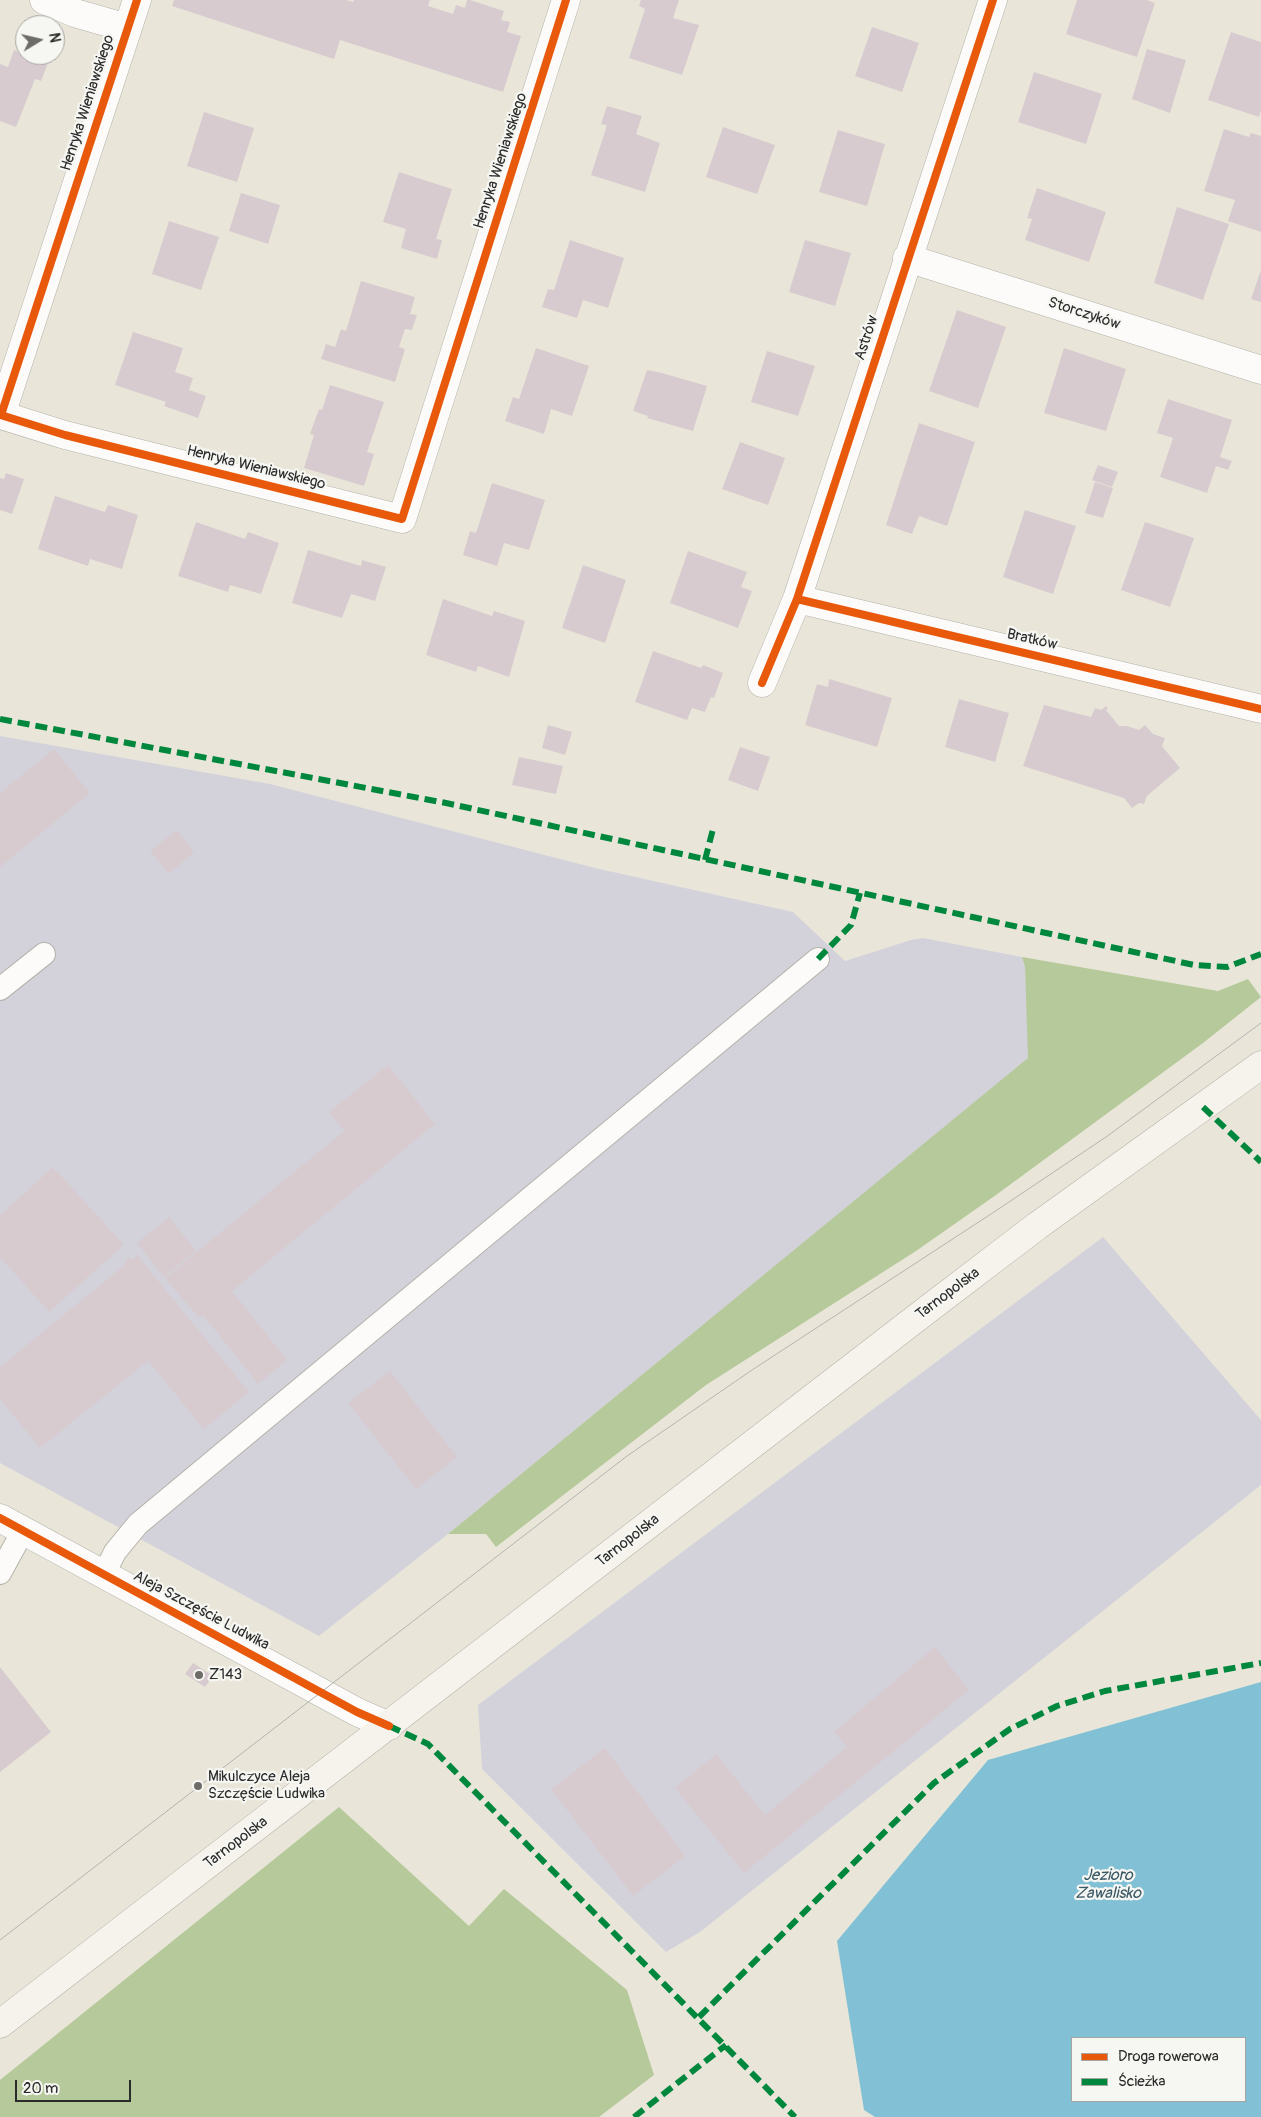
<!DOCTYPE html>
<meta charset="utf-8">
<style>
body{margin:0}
#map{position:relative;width:1261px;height:2117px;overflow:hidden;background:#e9e6d9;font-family:Pangolin,sans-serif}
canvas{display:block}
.legend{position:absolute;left:1071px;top:2037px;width:175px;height:65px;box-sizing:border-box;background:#f6f6f2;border:1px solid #a5a5a2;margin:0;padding:6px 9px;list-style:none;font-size:15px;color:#2b2b2b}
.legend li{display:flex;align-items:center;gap:10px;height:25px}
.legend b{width:25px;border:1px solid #a5a5a2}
.north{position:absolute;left:15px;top:15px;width:50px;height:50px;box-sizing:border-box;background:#f6f6f2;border:1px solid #a5a5a2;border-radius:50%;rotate:81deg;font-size:14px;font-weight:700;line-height:20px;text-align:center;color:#2b2b2b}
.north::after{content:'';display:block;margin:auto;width:18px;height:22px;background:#6e6c68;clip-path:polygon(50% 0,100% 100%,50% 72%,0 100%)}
.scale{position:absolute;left:15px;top:2080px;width:116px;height:22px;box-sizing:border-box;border:2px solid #2b2b2b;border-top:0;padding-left:6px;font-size:15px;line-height:18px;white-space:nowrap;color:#2b2b2b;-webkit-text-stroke:4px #f6f6f2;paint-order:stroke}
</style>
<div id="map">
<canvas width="1261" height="2117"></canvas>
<ul class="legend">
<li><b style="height:6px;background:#e8590c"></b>Droga rowerowa</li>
<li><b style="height:6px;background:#00873e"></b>Ścieżka</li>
</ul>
<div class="north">N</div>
<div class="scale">20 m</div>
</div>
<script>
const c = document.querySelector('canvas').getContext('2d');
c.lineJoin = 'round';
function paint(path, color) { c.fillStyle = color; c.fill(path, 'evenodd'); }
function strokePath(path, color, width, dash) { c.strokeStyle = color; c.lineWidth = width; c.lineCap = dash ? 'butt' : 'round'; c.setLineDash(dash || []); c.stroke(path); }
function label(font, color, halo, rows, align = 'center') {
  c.font = font + ' Pangolin,sans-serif'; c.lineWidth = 4.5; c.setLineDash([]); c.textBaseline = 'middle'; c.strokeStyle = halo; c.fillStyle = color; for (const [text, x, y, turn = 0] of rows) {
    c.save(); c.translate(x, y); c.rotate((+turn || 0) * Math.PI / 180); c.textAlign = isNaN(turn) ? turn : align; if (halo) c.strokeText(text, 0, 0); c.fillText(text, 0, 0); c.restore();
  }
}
const industrial = new Path2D(`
 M0 736 270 784 595 868 793 912 845 961 911 940 923 938 1022 957 1025 967 1029 1058 448 1534 319 1636 0 1463Z
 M1103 1237 1261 1420V1485L700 1932 666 1952 482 1769 478 1705Z`);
const forest = new Path2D(`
 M1022 957 1218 991 1248 979 1261 997 1203 1043 996 1195 916 1251 706 1385 496 1547 486 1534H448L1028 1058 1025 967Z
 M339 1807 469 1926 504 1889 627 1990 654 2075 599 2117H0V2080Z`);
const water = new Path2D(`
 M1261 1682V2117H875L864 2110 837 1941 988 1760ZM1072 2038H1245V2101H1072Z`);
const building = new Path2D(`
 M174 0H346L353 2 354 0H430L428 6 453 14 456 5 465 8 467 0H470L504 11 501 20 510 22 507 32 521 36 503 92 340 40 334 59 172 6Z
 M641 0H679L673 18 699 25 682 75 629 58 645 9 639 6Z
 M1077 0H1147L1155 3 1137 57 1066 34Z
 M872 27 919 43 902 92 855 76Z
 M1231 32 1261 42V110L1259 117 1208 100Z
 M1147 49 1186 60 1170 113 1132 99Z
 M14 50 48 63 41 81 35 79 16 127 0 121V64L8 67Z
 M1034 72 1102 94 1086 144 1018 122Z
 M607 106 642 116 636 134 660 143 645 192 591 175 607 125 601 124Z
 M204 112 254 128 237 182 187 166Z
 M723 127 775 145 757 194 706 177Z
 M1224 129 1249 137 1251 133 1261 136V232L1228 221 1235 200 1204 191Z
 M838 130 885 144 867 206 819 192Z
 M399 172 452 189 436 239 442 240 437 259 401 248 406 229 383 222Z
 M1037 188 1106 212 1089 262 1025 240 1032 219 1027 218Z
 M241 193 280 205 268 244 229 231Z
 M1177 207 1229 224 1203 300 1154 283Z
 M169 221 219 237 201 290 152 274Z
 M570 240 624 258 608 308 583 300 577 318 542 307 548 289 554 290Z
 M805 240 851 253 835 306 789 292Z
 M1261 270V302L1251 299Z
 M361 281 415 297 410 314 417 315 412 330 405 329 399 347 405 349 395 382 321 359 326 344 335 347 341 329 346 331Z
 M957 310 1006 327 978 408 929 391Z
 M133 332 183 348 175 372 193 378 189 390 206 396 198 418 164 406 166 402 115 385Z
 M536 348 589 366 572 416 551 409 544 434 505 421 513 397 519 399Z
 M1064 348 1126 369 1106 431 1044 413Z
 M767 351 815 366 798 416 751 402Z
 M647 370 662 373 707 386 693 431 647 418 648 416 633 411Z
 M330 385 384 402 367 452 374 454 364 486 304 468 314 435 310 434 319 409 322 410Z
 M1168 399 1232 420 1220 457 1232 461 1228 470 1216 466 1207 493 1160 477 1173 438 1157 433Z
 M919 423 975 442 947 526 919 516 912 534 886 525Z
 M740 442 785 458 768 505 722 489Z
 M1098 465 1118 472 1112 487 1092 480Z
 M6 473 24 479 12 514 0 510V478L4 479Z
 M1095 482 1113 488 1103 518 1085 513Z
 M492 483 545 500 529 550 504 543 497 566 463 555 470 531 476 533Z
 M55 496 105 512 108 505 138 515 122 569 90 559 88 566 38 549Z
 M1025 510 1076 526 1053 594 1003 577Z
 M196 522 245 539 248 532 279 543 261 594 230 585 228 592 178 576Z
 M1145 522 1194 538 1170 607 1121 590Z
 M308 550 361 566 362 560 386 567 375 601 351 594 342 618 292 603Z
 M688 551 747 572 741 587 752 591 738 628 670 603Z
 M583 565 626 580 605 643 562 628Z
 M443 599 492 616 494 611 525 621 509 677 478 666 476 672 426 655Z
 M653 651 701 668 703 665 723 673 714 698 711 697 705 712 692 708 687 720 635 702Z
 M829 679 892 698 877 747 805 725 817 684 828 687Z
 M959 699 1009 713 995 762 945 747Z
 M1044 705 1091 717 1095 708 1101 710 1106 706 1108 708 1106 710 1119 726H1127L1139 730 1145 725 1153 734 1165 738 1162 746 1180 768 1147 796 1144 804 1139 803 1132 808 1124 798 1023 766Z
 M548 725 572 732 565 755 542 748Z
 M740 747 770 757 758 791 728 780Z
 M54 749 90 793 0 867V793Z
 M519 757 563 766 556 794 512 785Z
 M177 830 194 852 169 874 150 851Z
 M388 1065 435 1124 232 1291 287 1360 258 1384 203 1315 199 1318 165 1278 360 1118 344 1130 329 1112Z
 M53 1167 124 1245 49 1312 0 1257V1215Z
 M169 1217 196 1251 164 1277 137 1243Z
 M137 1255 249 1392 204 1429 148 1361 40 1448 0 1399V1367L127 1263 125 1261 129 1257 131 1260Z
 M390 1371 457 1457 416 1489 348 1403Z
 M935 1647 969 1690 744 1873 675 1788 716 1754 765 1815 847 1747 834 1732Z
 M193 1663 213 1676 205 1687 185 1674Z
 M0 1667 51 1732 0 1772Z
 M605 1748 685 1856 633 1896 551 1789Z`);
const lane = new Path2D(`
 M0 989 44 954
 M0 1573 23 1531
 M104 1574 115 1552 138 1524 818 959`);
const street = new Path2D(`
 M44 0 75 13 127 28
 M137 0 1 415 65 435 402 519 566 0
 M907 258 1261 370
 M797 599 1261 709
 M762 683 797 599 993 0
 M0 1518 357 1712 389 1726`);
const secondary = new Path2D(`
 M0 2024 936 1303 1037 1226 1261 1065`);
const tram = new Path2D(`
 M0 1940 627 1456 752 1370 994 1212 1106 1137 1261 1023`);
const quiet = new Path2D(`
 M0 719 446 803 1194 965 1227 967 1261 954
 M705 860 713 829
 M818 959 851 925 860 893
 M1203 1107 1261 1162
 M389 1726 428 1744 795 2117
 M699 2017 934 1783 1010 1729 1057 1706 1105 1691 1261 1663
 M634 2117 726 2045`);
const cycleway = new Path2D(`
 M137 0 1 415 65 435 402 519 566 0
 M797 599 1261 709
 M762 683 797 599 993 0
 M0 1518 357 1712 389 1726`);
const markers = [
 [199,1675,5,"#6e6c68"],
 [198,1786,5,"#6e6c68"]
];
const streetNames = [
 ["Henryka Wieniawskiego",88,103,-72],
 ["Henryka Wieniawskiego",501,161,-72],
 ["Storczyków",1084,314,18],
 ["Astrów",867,338,-72],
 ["Henryka Wieniawskiego",256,468,14],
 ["Bratków",1032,640,13],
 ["Tarnopolska",948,1294,-37],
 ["Tarnopolska",628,1541,-38],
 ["Aleja Szczęście Ludwika",201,1611,28],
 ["Tarnopolska",236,1843,-37]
];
const poiNames = [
 ["Z143",209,1675],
 ["Mikulczyce Aleja",208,1777],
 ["Szczęście Ludwika",208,1794]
];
const waterNames = [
 ["Jezioro",1108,1876],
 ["Zawalisko",1108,1894]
];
paint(industrial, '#d3d2db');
paint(forest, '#b6c99a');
paint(water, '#81c0d5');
paint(building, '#d7cbcf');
strokePath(lane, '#b4b2aa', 24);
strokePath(street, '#b4b2aa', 29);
strokePath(secondary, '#b4b2aa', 29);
strokePath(lane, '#fcfbf9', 22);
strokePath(street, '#fcfbf9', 28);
strokePath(secondary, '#f6f2ec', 28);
strokePath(tram, '#b3b3b1', 1);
strokePath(quiet, '#00873e', 6, [12, 6]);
strokePath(cycleway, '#e8590c', 8);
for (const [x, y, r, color] of markers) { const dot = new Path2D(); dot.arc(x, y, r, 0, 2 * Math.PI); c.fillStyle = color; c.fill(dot); strokePath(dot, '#f6f6f2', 2); }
label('15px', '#2b2b2b', '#f6f6f2', streetNames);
label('15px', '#2b2b2b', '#f6f6f2', poiNames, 'left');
label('italic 16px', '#3a5966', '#f6f6f2', waterNames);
</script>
